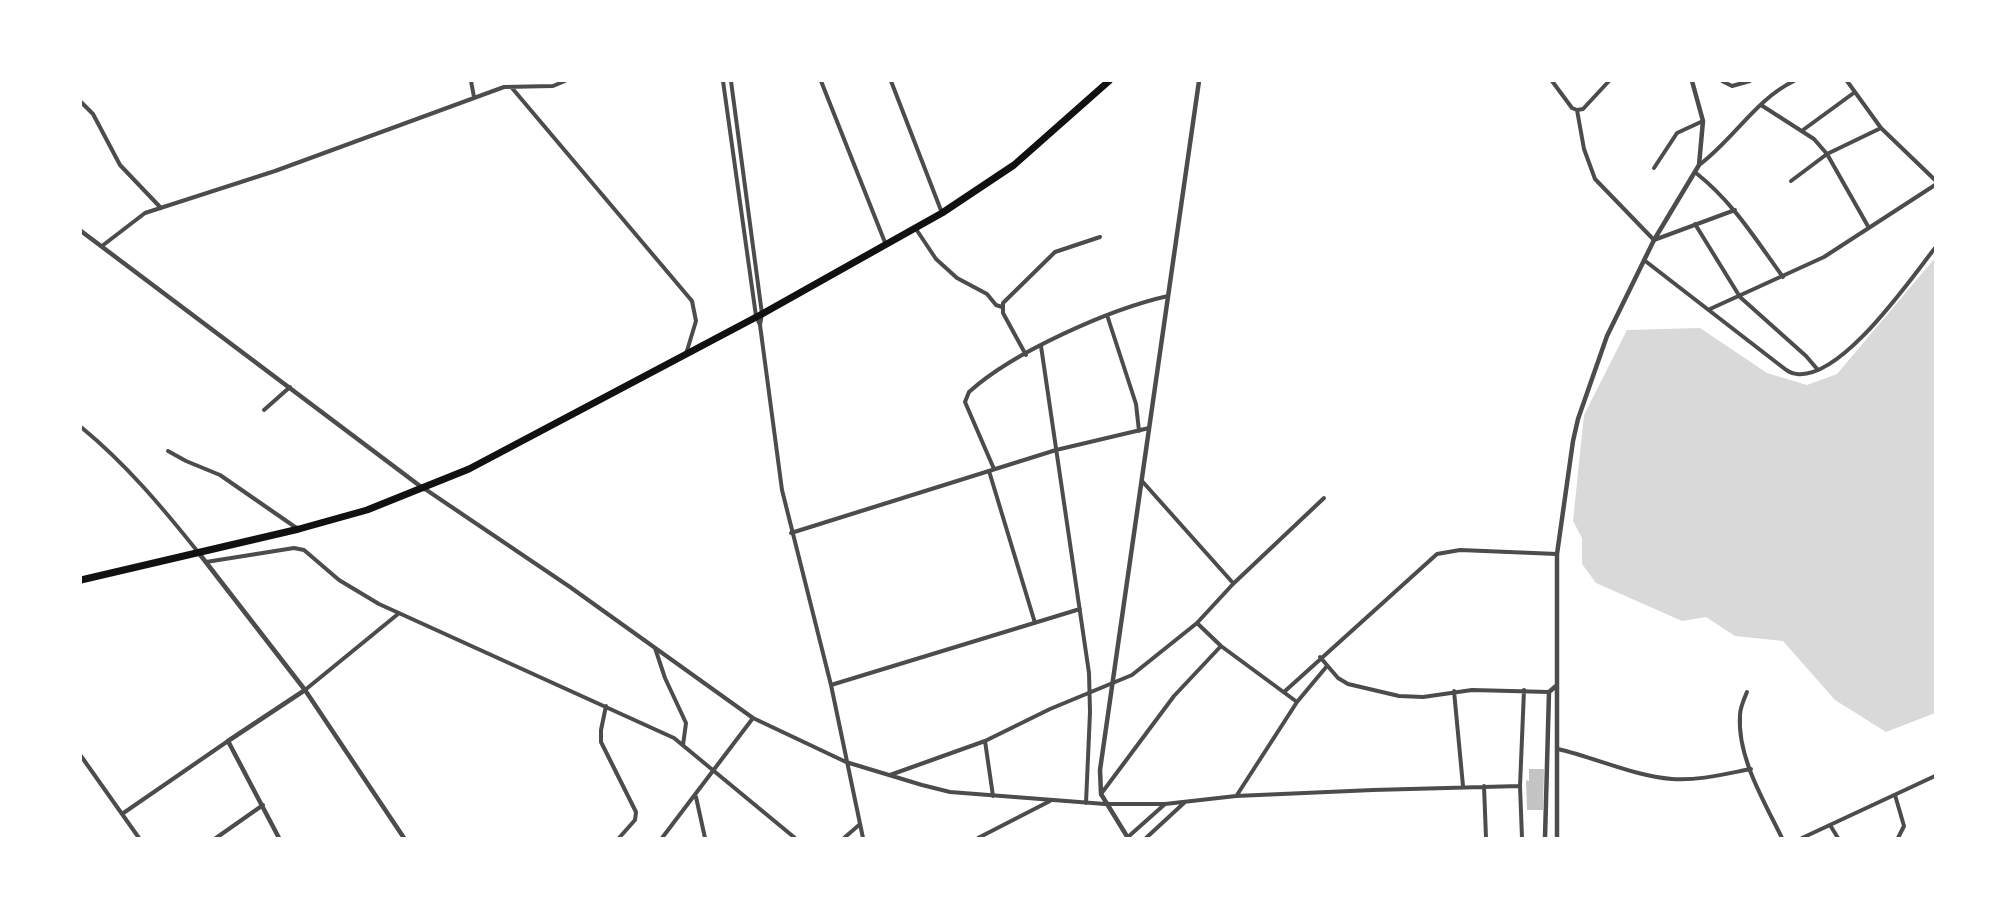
<!DOCTYPE html>
<style>
body{margin:0}
#map{position:relative;width:2016px;height:919px;overflow:hidden;background:#fff;font-family:"Varela Round",sans-serif}
canvas{display:block}
.frame{position:absolute;inset:0;border:82px solid #fff;pointer-events:none}
</style>
<div id="map">
<canvas width="2016" height="919"></canvas>
<div class="frame"></div>
</div>
<script>
const c = document.querySelector('canvas').getContext('2d');
c.lineJoin = 'round';
function paint(path, color) { c.fillStyle = color; c.fill(path, 'evenodd'); }
function strokePath(path, color, width, dash) { c.strokeStyle = color; c.lineWidth = width; c.lineCap = dash ? 'butt' : 'round'; c.setLineDash(dash || []); c.stroke(path); }
const water = new Path2D(`
 M1935 258V713L1886 732 1835 700 1783 641 1735 636 1706 617 1682 621 1596 583 1582 564V538L1573 521 1584 415 1627 330 1700 328 1767 373 1807 385 1837 374Z`);
const building = new Path2D(`
 M1529 769H1544L1543 810H1527L1526 780 1529 781Z`);
const minor = new Path2D(`
 M471 81 474 97
 M723 81 756 316 760 325 782 490 831 685 863 838
 M731 81 762 314 760 325
 M821 81 886 245
 M891 81 942 213
 M1552 81 1572 108 1577 110 1583 109 1609 81
 M1722 81 1732 86 1750 81
 M1847 81 1881 128 1935 180
 M512 88 692 301 696 321 686 354
 M81 102 93 114 120 165 161 208
 M1761 105 1814 139 1827 154 1869 228
 M1577 110 1584 149 1595 179 1654 240 1735 210
 M1803 130 1855 92
 M1699 165C1733 140 1756 99 1794 81
 M1654 168 1677 133 1703 121
 M1696 173C1733 202 1756 240 1783 277
 M1791 181 1827 154 1881 128
 M1695 224 1740 297 1806 356 1818 370
 M916 229 936 259 957 278 987 294 996 305 1002 307
 M102 246 145 213 275 171 504 87 553 86 565 81
 M1644 260 1781 366C1786 370 1791 374 1797 374 1842 379 1909 281 1935 248
 M1710 309 1824 257 1935 185
 M1107 315 1136 404 1139 431
 M1041 346 1089 673 1090 712 1086 803
 M1026 355 1003 313V303L1055 252 1100 237
 M264 410 290 387
 M81 427C126 464 162 507 198 552
 M168 451 186 461 220 475 298 529
 M994 469 965 402 969 392C1013 352 1110 309 1168 296
 M989 471 1035 623
 M1142 481 1233 583
 M425 489 570 587 753 718 846 762 922 785 950 792 1105 804H1165L1236 796 1373 790 1520 786
 M791 533 1056 450 1149 428
 M206 562 294 548 304 550 339 580 379 604 674 738 795 838
 M1197 623 1221 646 1297 702
 M655 648 665 678 686 723 683 745
 M1320 657 1338 678 1348 684 1399 696 1423 697 1472 690 1549 692
 M831 685 1080 609
 M305 690 398 614
 M1454 691 1463 786
 M1284 692 1437 554 1460 550 1557 554
 M1747 692C1744 699 1740 708 1740 715 1737 757 1764 801 1782 838
 M606 706 601 730V742L636 812 635 820 619 838
 M985 741 993 796
 M1558 749C1596 758 1634 776 1672 779 1698 781 1725 774 1751 769
 M81 756 139 838
 M890 775 985 741 1050 709 1132 675 1197 623 1233 584 1324 498
 M1484 786 1486 838
 M1101 794 1174 696 1221 646
 M1237 795 1297 702 1327 666
 M1895 795 1904 826 1898 838
 M696 797 705 838
 M122 814 228 741
 M1830 825 1838 838
 M1128 837 1165 804
 M216 838 263 805
 M662 838 753 718
 M844 838 859 825
 M978 838 1050 801
 M1146 838 1185 802
 M1522 838 1520 786 1524 690
 M1802 838 1935 776`);
const tertiary = new Path2D(`
 M81 231 424 489
 M198 552 305 690 404 838
 M279 838 228 741 305 690
 M1128 838 1101 794 1100 770 1199 81
 M1545 838 1549 692 1556 686
 M1557 838V554L1573 441 1578 419 1607 336 1654 240 1699 165 1703 121 1692 81`);
const trunk = new Path2D(`
 M81 580 299 529 367 510 469 469 762 314 942 213 1014 165 1109 81`);
paint(water, '#d9d9d9');
paint(building, '#c4c4c4');
strokePath(minor, '#4c4c4c', 4);
strokePath(tertiary, '#4c4c4c', 4.5);
strokePath(trunk, '#111', 7);
</script>
